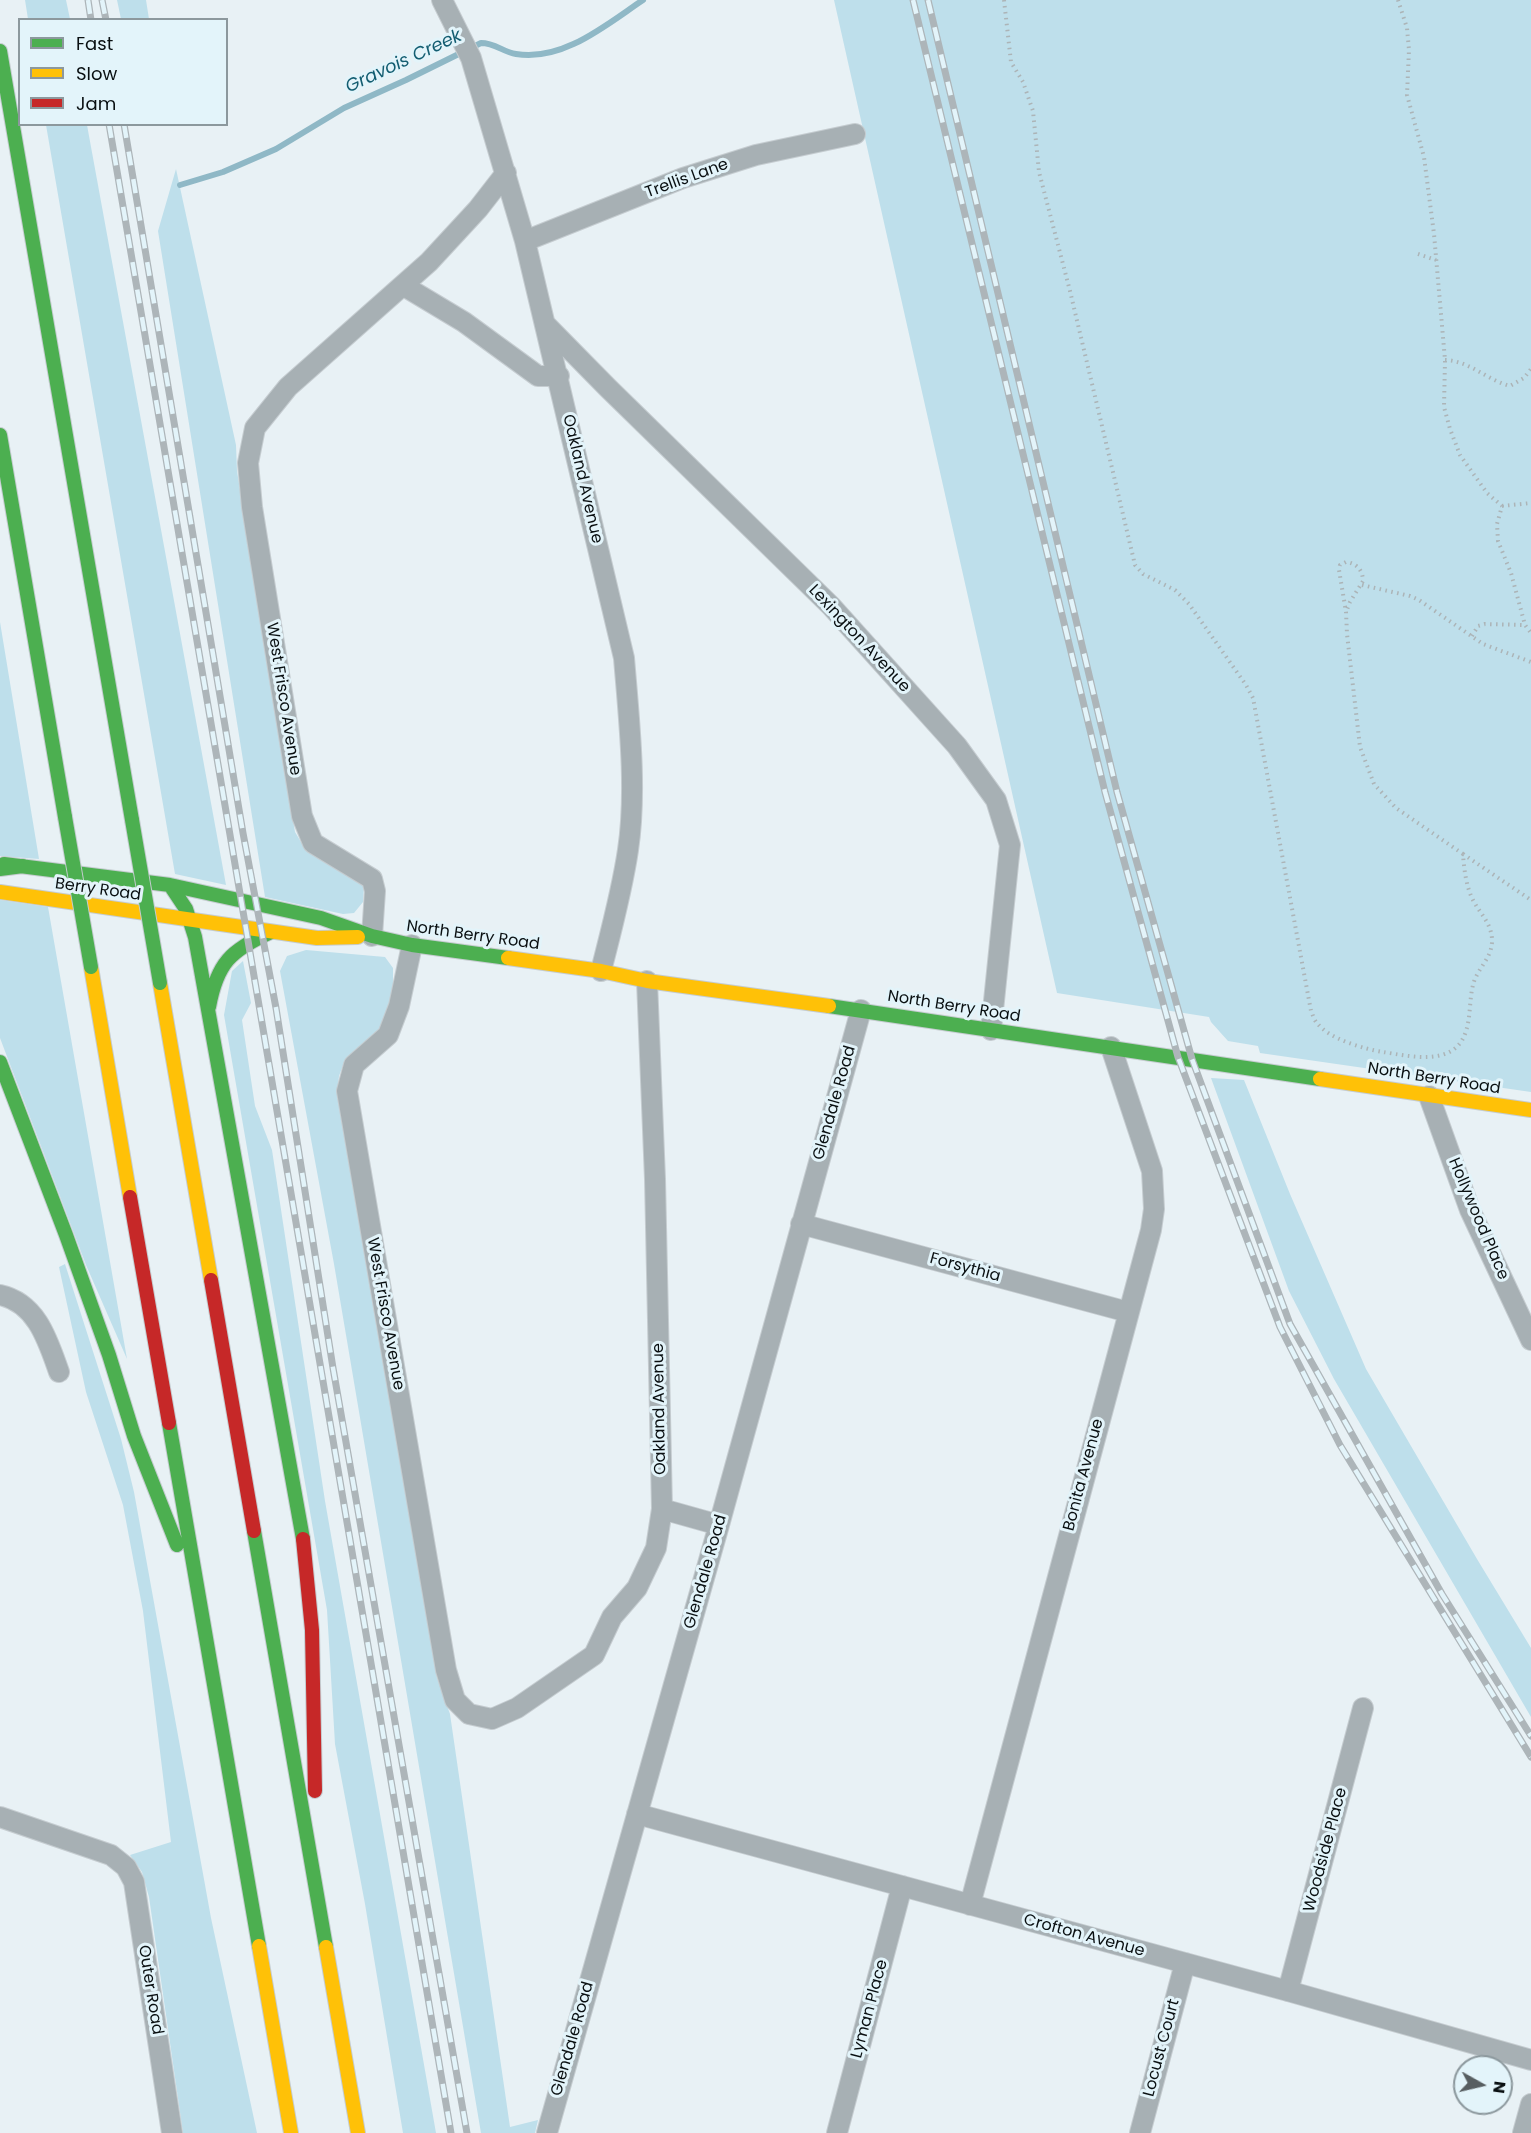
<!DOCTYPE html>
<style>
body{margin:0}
#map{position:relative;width:1531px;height:2133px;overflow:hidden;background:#e8f1f5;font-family:Poppins,sans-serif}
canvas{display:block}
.legend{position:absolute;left:18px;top:18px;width:210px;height:108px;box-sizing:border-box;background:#e3f4fa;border:2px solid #8c989d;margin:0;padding:8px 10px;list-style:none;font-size:18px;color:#090f11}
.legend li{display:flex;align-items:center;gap:12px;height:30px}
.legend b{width:30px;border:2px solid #8c989d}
.north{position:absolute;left:1453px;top:2055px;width:60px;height:60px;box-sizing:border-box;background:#e3f4fa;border:2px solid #8c989d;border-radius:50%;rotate:98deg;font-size:16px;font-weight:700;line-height:24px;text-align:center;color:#090f11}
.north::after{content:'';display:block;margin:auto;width:21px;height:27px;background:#575e61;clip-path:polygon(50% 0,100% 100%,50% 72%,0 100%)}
</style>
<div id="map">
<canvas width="1531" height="2133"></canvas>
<ul class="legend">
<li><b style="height:8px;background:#4caf50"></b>Fast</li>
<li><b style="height:8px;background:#ffc107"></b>Slow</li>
<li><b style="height:8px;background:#c62828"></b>Jam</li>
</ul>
<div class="north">N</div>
</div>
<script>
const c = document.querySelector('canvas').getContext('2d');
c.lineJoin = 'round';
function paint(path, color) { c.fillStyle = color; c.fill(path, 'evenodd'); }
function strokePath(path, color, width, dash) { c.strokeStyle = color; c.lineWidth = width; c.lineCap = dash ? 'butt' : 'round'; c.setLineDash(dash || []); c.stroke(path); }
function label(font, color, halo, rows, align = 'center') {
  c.font = font + ' Poppins,sans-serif'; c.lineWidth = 6; c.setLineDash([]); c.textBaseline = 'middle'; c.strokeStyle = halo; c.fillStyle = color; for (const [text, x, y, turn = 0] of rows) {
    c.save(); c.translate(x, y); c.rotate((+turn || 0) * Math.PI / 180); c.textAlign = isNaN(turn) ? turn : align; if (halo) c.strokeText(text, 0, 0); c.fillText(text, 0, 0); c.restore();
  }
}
const green = new Path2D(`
 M25 0H66L70 19H28Z
 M117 0H146L149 19H121Z
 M834 0H1531V1092L1260 1053 1258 1046 1228 1041 1211 1022 1209 1017 1057 993Z
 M46 125H87L226 885 175 874Z
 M176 169 236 445 237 471 295 832C299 838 303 847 309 852 327 866 348 870 364 886L363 902 354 913 343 914 265 897 158 231Z
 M0 622 39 859 0 856Z
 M0 900 48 907 127 1359 86 1265 0 1038Z
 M306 950 385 957 393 968V993L385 1023 367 1043 345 1060 339 1076 337 1094 437 1678 450 1714 510 2127 538 2120 535 2133H481L334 1264 280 971 287 956Z
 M243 961 251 1003 242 1020 255 1106 272 1150 325 1501 436 2133H403L365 1904 335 1744 327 1610 224 1015 232 971Z
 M1211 1078 1244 1080 1290 1194 1366 1369 1477 1559 1531 1648V1717L1334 1379 1289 1291Z
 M65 1264 121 1439 134 1492 211 1918 257 2133H183L149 1897 142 1872 130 1855 171 1842 143 1611 123 1505 86 1392 59 1267Z`);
const stream = new Path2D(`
 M180 185 223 172 276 149 344 108 406 80 481 43C495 43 503 52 516 54 563 62 607 24 643 0`);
const path = new Path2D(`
 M1004 0 1011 62 1023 82 1033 111 1039 172 1070 291 1135 565 1143 574 1175 590 1189 604 1246 685 1253 698 1311 1011C1313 1015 1314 1020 1317 1023 1329 1039 1364 1049 1383 1052 1409 1056 1453 1067 1465 1034 1471 1018 1469 1001 1473 985 1477 968 1493 958 1492 939 1491 922 1479 913 1472 898 1466 885 1464 869 1463 854L1396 808 1374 784 1360 747 1347 634 1346 612 1339 570 1340 565 1346 562C1356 563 1363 570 1363 581L1350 602 1346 612
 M1398 0 1407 28 1409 50 1407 95 1424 157 1434 234 1445 360 1444 407 1450 429 1460 455 1487 493 1502 506 1497 524 1498 541 1511 573 1525 625 1531 633
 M1418 254 1436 260
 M1445 360C1470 361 1487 380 1510 386L1524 378 1531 369
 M1502 506 1531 503
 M1362 585 1410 596 1419 600 1483 644 1531 662
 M1472 636 1478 626 1485 624 1525 625
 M1463 854 1531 900`);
const street = new Path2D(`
 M442 0 471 58 525 241 624 658C629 719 637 790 628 850 622 891 611 931 601 971
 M525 241 683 178 756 155 855 134
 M404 286 464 322 538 376H559
 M546 325 608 388 831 606 957 746 996 800 1010 845 991 1030
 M372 936 375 891 372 879 313 843 302 816 252 507 248 463 255 428 288 387 429 262 478 209 506 173
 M412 945 399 1006 388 1035 354 1065 347 1091 446 1670 455 1700 469 1714 492 1719 517 1708 594 1655 612 1617 637 1588 656 1548 662 1509 655 1179 647 981
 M1429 1096 1470 1210 1531 1340
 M801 1224 1128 1312
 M0 1295C37 1303 48 1341 59 1372
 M662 1509 719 1525
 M637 1814 1288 1991 1531 2060
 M0 1817 111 1855 126 1867 134 1882 172 2133
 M970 1905 1151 1230 1154 1209 1152 1171 1111 1047
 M1288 1991 1363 1708
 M547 2133 719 1525 861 1010
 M837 2133 902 1886
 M1140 2133 1185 1963
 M1523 2133 1531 2104`);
const fast = new Path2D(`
 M0 51 132 820
 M0 435 65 817
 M4 864 170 885 321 918 372 936 412 945 508 958
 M0 869 23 866
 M170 885 186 909 195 937 303 1539
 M829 1006 1320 1079
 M209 1007C217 963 231 950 271 932
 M0 1062 66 1235 109 1355 134 1436 177 1545
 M169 1423 259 1946
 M254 1531 326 1947`);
const slow = new Path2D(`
 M0 892 317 938 358 937
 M508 958 601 971 647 981 829 1006
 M91 967 130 1197
 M160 983 211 1280
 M1320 1079 1531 1110
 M259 1946 291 2133
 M326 1947 358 2133`);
const jam = new Path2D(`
 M130 1197 169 1423
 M211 1280 254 1531
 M303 1539 312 1630 315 1791`);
const rail = new Path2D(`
 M88 0 91 20
 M102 0 106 20
 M913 0 1105 792 1178 1057 1280 1327 1340 1445 1531 1757
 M928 0 1117 792 1192 1059 1290 1324 1442 1594 1531 1736
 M109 124 451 2133
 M124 124 243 833 276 1008 333 1368 467 2133`);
const fastBridge = new Path2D(`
 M65 817 91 967
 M132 820 160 983`);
const streetNames = [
 ["Trellis Lane",687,179,-20],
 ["Oakland Avenue",582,479,77],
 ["Lexington Avenue",859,639,47],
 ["West Frisco Avenue",283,699,81],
 ["Berry Road",98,890,8],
 ["North Berry Road",473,936,8],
 ["North Berry Road",954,1007,9],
 ["North Berry Road",1434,1079,9],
 ["Glendale Road",835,1103,-74],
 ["Hollywood Place",1478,1219,67],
 ["Forsythia",965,1268,15],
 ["West Frisco Avenue",385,1314,80],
 ["Oakland Avenue",660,1409,-91],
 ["Bonita Avenue",1084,1475,-75],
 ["Glendale Road",706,1572,-74],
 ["Woodside Place",1326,1850,-75],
 ["Crofton Avenue",1084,1936,15],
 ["Outer Road",150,1990,81],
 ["Lyman Place",870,2009,-75],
 ["Glendale Road",573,2039,-74],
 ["Locust Court",1162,2048,-75]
];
const waterNames = [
 ["Gravois Creek",404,62,-25]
];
paint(green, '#bedfeb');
strokePath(stream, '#8fb8c6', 6);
strokePath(street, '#c5ccd0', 22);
strokePath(fast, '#c5ccd0', 16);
strokePath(slow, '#c5ccd0', 16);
strokePath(jam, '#c5ccd0', 16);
strokePath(path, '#acb4b7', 4, [1.5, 4.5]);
strokePath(street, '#a7b0b4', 20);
strokePath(fast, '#4caf50', 14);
strokePath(slow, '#ffc107', 14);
strokePath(jam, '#c62828', 14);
strokePath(rail, '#adb5b9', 7);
strokePath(rail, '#e3f4fa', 4.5, [14]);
strokePath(fastBridge, '#c5ccd0', 16, []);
strokePath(fastBridge, '#4caf50', 14);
label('16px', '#090f11', '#e3f4fa', streetNames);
label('italic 18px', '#135d71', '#e3f4fa', waterNames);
</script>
